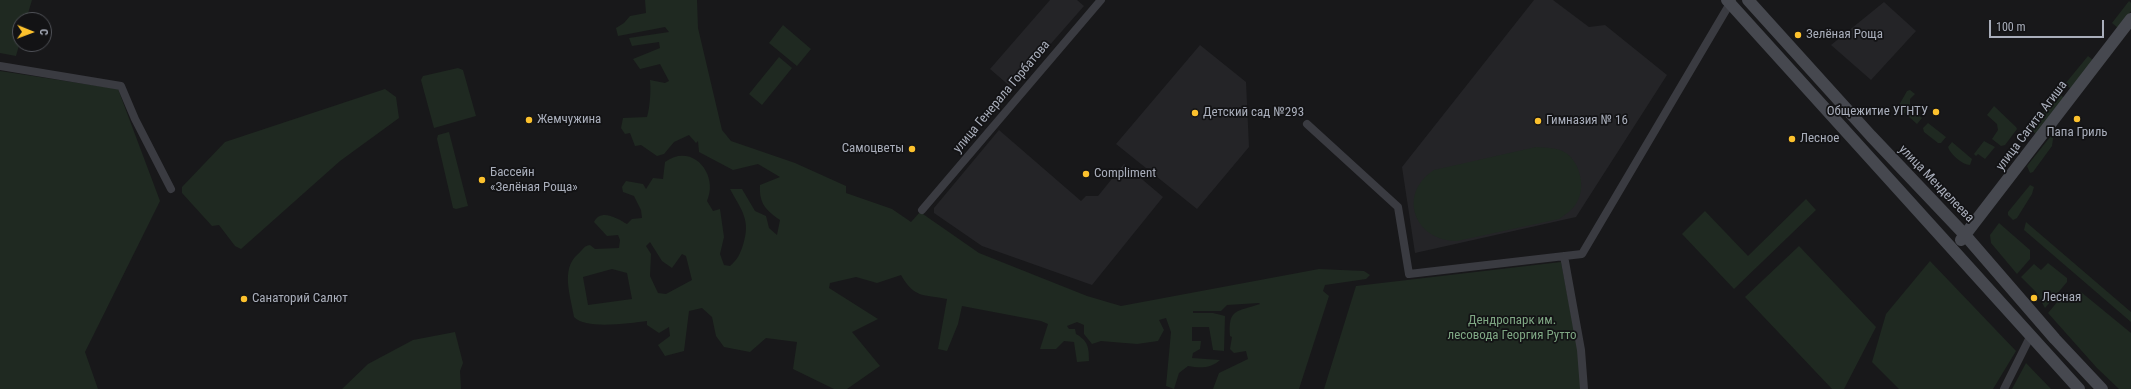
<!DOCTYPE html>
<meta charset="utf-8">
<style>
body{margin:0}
#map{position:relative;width:2131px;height:389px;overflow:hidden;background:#18181a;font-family:"Roboto Condensed",sans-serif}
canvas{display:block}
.north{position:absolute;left:12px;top:12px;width:40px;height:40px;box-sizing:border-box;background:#131315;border:1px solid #4f5157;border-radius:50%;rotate:91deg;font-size:11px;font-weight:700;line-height:16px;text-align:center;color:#a9aebb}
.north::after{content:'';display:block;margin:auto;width:14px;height:18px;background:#fcc12d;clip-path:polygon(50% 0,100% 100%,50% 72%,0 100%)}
.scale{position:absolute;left:1989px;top:20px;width:115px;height:18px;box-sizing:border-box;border:2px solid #a9aebb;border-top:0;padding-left:5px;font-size:12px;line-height:14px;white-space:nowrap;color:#a9aebb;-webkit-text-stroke:3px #131315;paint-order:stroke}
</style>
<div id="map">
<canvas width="2131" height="389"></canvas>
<div class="north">С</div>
<div class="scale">100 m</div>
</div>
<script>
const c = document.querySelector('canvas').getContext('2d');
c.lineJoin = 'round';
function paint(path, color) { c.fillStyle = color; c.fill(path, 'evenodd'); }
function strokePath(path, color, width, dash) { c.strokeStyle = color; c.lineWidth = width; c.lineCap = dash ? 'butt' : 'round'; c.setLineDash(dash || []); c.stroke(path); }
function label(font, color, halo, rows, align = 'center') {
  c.font = font + ' "Roboto Condensed",sans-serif'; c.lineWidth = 3.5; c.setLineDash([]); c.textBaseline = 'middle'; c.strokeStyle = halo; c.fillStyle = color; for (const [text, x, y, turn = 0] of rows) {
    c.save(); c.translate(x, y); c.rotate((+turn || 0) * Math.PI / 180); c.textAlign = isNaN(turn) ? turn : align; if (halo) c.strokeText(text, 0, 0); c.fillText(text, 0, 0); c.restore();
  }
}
const built = new Path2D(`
 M1050 0H1077L1084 6 1012 88 990 69Z
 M1534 0H1553L1589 27 1605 25 1667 75 1576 217 1415 253 1402 167Z
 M1884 2 1916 31 1871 80 1831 45Z
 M1200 45 1246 82 1249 147 1197 209 1116 144Z
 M999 130 1081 201 1086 196H1098L1124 164 1163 197 1092 285 982 246 934 213V208Z`);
const green = new Path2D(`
 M0 0H32L26 20H20V42L16 56 0 53Z
 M645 0H697L698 28 722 130 731 141 795 163 846 186V193L892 209 911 222 920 212 979 253 1087 296 1121 306 1319 269 1364 271 1370 275 1366 279 1325 285 1323 291 1329 296 1299 389H1213L1219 373 1248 359 1246 351 1234 353 1230 349 1232 337 1230 336C1228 308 1237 312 1260 304L1259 303 1227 305 1221 311H1193V313H1213L1225 316 1224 351 1213 350 1209 327H1192V341H1201L1200 349 1193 353 1192 358 1220 360C1210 369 1200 368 1188 366L1179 373 1174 389 1166 386 1171 332 1166 318 1159 320 1164 330 1158 341 1137 344 1101 341 1092 344 1084 334V325L1077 322 1067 326 1069 329H1075L1076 334C1088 341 1089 347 1089 361L1077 362 1074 342 1064 341 1056 349H1040L1048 324 1041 321 962 306 958 324 947 351 938 349 947 299C923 294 915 299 901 275L877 283 856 277 830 283 829 288 878 319 852 332 880 366 847 389H834L793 369 797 342 766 338 750 352 724 347 716 336 712 317 702 308 689 311 684 351 665 356 658 345 670 336 669 327 659 333 647 325V321C630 323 586 330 574 317 571 297 560 269 578 254 583 250 583 246 590 245L595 249 619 248 620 240 618 235 607 236 594 222C601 208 617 218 627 224L632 219 642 218 641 210 634 196 623 192 622 187 626 181 643 184 646 189 653 178 663 179 665 162C693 142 719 175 707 201L713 211 720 209 724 237 720 254 724 265 730 266C738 259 740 254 743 245 751 220 742 211 730 189H742L755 211 766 216 769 228 777 235 780 220C766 210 759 204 760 185L780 177 758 164 733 170 699 152 698 141 696 143 689 135 674 142 664 154 657 156 641 145 635 146 630 133 625 134 621 128 623 118 647 117C650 106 651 91 650 80L665 83 669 81 660 64 640 69 633 59 660 48 659 42 632 46 629 38 669 32 665 27 618 36 616 28 624 23 630 16 646 13ZM650 242 662 261 672 268 682 254 686 256 692 280 666 294 658 293 650 276 651 254 646 246ZM612 269 627 273 632 299 588 305 583 277Z
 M2129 1 2131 3V11L2118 28 2112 23Z
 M783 25 811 49 797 66 769 43Z
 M2088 56 2093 60 2071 89 2065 84Z
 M779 57 792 68 762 105 749 94Z
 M458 68 463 70 476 116 434 128 421 80 423 76Z
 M0 71 118 89 160 201 85 352 98 389H0Z
 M385 89 396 97 399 118 340 161 241 249 235 246 219 225 212 226 182 193V187L225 142Z
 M1910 90 1915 94 1910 99V108L1922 118 1917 124 1898 107 1907 91Z
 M2059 93 2064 98 2036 134 2030 129Z
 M1994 106 2016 127 2017 129 2005 145 2001 146 1992 139 1998 130 1997 124 1987 115Z
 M1928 123 1946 137 1941 143H1938L1924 132 1923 128Z
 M449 132 468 206 456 209 453 208 437 139 438 135Z
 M2054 132 2052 146 2033 172 2030 173 2027 166Z
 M1984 141 1995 147 1985 159 1978 154 1976 156 1974 154Z
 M1952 142 1972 159 1970 165C1963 165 1950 154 1948 147Z
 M1536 147C1546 148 1557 147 1566 153 1580 163 1586 187 1577 202 1573 210 1566 214 1559 219L1457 241C1414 241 1397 194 1434 170Z
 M2030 185 2034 187 2032 194 2017 218 2013 220 2008 215V212Z
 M1806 199 1816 210 1734 289 1682 234 1705 211 1748 256Z
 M2026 222 2131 312V322L2024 230Z
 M1999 223 2030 250V259L2017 274 1991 243 1990 235Z
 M1799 246 1876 327 1844 389H1832L1745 297Z
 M1930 261 2016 351 1993 389H1899L1872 362 1886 314Z
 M1561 262 1578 350 1581 389H1324L1356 286Z
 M2048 263 2067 278V282L2045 308 2036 292 2021 277 2034 264 2041 270Z
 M2081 292 2131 333V389H2119L2097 368 2048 313 2063 295 2071 303Z
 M455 332 463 363 460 371 461 389H342L368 364 413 340Z
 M2026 363 2051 389H2012Z`);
const street = new Path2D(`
 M0 66 121 86 135 119 171 189
 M1307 124 1398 207 1409 274 1582 254 1732 0
 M922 210 1101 0
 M1564 256 1581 350 1584 389
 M2004 389 2030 337`);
const secondary = new Path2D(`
 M1727 0 2079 389
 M1748 0 1871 136 1965 235 2055 339 2102 389
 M1961 240 2131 19`);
const markers = [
 [1798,35,4,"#fcc12d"],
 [1936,112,4,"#fcc12d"],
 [1195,113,4,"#fcc12d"],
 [2077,119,4,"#fcc12d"],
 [529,120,4,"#fcc12d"],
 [1538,121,4,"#fcc12d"],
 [1792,139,4,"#fcc12d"],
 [912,149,4,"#fcc12d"],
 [1086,174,4,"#fcc12d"],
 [482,180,4,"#fcc12d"],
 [2034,298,4,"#fcc12d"],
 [244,299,4,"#fcc12d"]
];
const poiNames = [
 ["Зелёная Роща",1806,35],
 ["Общежитие УГНТУ",1928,112,"right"],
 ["Детский сад №293",1203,113],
 ["Жемчужина",537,120],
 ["Гимназия № 16",1546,121],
 ["Папа Гриль",2077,133,"center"],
 ["Лесное",1800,139],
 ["Самоцветы",904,149,"right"],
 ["Бассейн",490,173],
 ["«Зелёная Роща»",490,188],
 ["Compliment",1094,174],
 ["Лесная",2042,298],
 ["Санаторий Салют",252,299]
];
const streetNames = [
 ["улица Генерала Горбатова",1002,97,-50],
 ["улица Сагита Агиша",2032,126,-53],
 ["улица Менделеева",1936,184,46]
];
const parkNames = [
 ["Дендропарк им.",1512,321],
 ["лесовода Георгия Рутто",1512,336]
];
paint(built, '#242427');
paint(green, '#1f2921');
strokePath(street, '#3a3b41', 8);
strokePath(secondary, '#46484f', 12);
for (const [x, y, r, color] of markers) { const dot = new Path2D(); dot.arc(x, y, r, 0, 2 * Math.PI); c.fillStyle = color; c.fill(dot); strokePath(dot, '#131315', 1.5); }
label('13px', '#a9aebb', '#131315', poiNames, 'left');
label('13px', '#a9aebb', '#131315', streetNames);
label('13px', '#7fa784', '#131315', parkNames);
</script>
